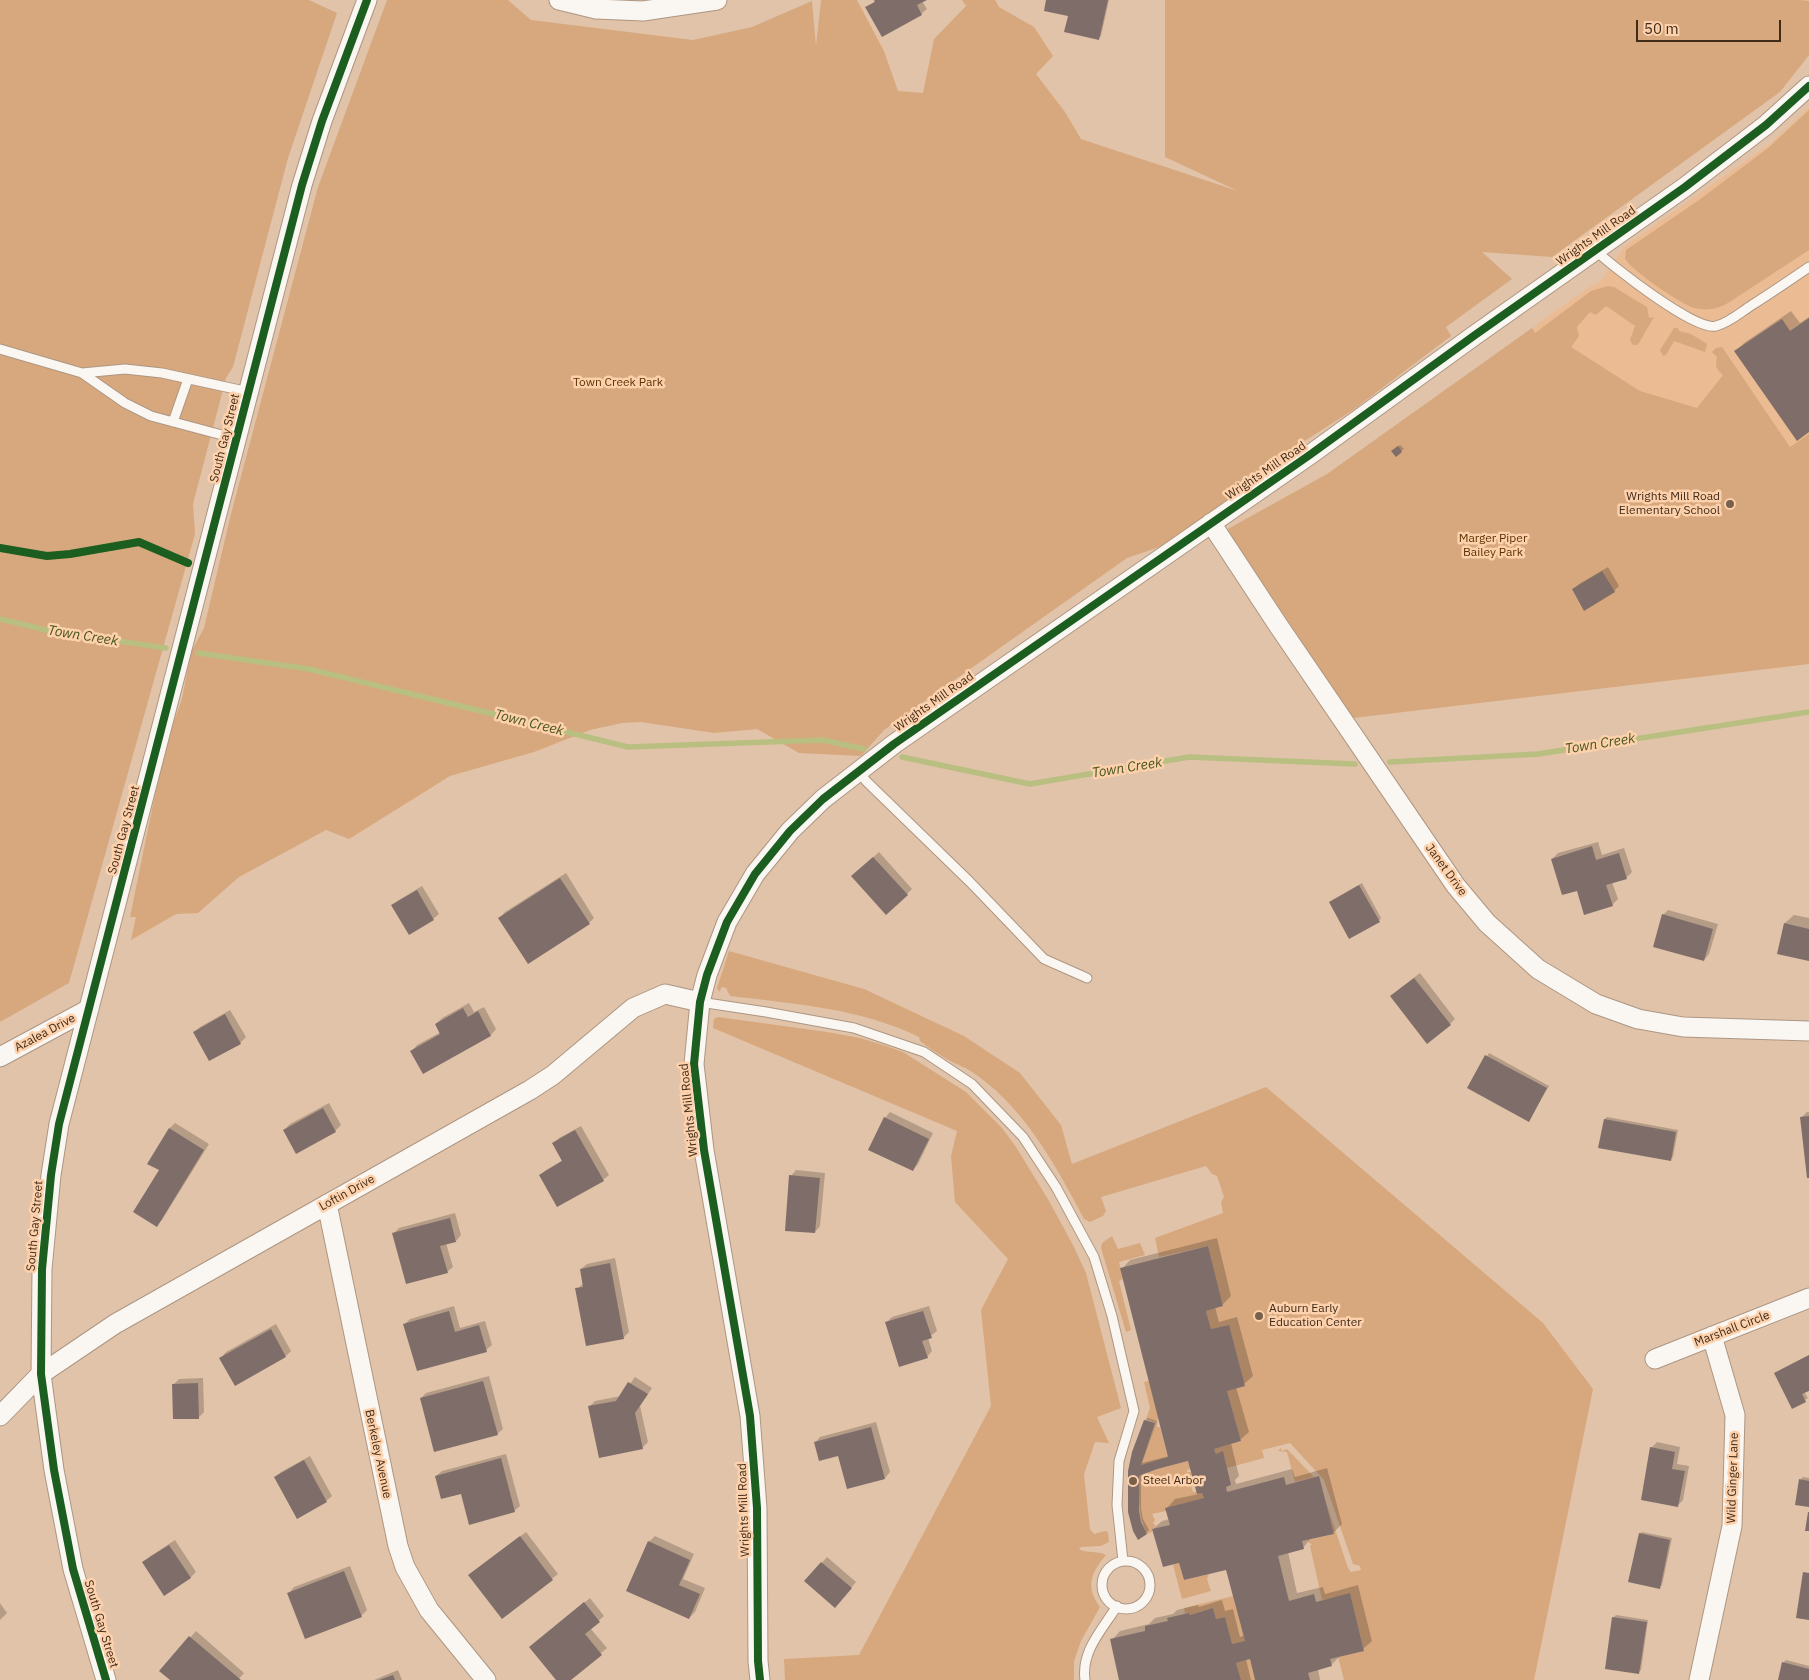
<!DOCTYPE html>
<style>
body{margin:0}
#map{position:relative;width:1809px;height:1680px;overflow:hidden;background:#e1c3a9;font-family:"IBM Plex Sans",sans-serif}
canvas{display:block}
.scale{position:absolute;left:1636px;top:20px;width:145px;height:22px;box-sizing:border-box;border:2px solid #402b19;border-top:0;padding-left:6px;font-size:15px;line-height:18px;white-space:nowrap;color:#402b19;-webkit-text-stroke:4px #fdd1ac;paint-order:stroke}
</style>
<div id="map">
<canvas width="1809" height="1680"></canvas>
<div class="scale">50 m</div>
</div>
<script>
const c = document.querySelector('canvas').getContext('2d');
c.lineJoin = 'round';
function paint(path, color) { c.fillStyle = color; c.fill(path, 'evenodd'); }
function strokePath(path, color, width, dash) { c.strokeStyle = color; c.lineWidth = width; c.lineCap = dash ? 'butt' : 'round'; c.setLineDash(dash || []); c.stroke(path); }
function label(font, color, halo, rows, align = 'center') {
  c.font = font + ' "IBM Plex Sans",sans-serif'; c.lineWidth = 5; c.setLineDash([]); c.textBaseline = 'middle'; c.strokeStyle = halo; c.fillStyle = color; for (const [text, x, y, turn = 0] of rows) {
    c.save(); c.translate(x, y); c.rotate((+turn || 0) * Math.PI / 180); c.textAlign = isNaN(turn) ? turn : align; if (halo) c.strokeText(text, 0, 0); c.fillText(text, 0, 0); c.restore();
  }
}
const built = new Path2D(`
 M1809 107V663L1765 670 1532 328 1589 287 1601 281 1625 246 1771 143Z`);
const green = new Path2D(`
 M0 0H309L337 13 288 158 233 367 226 378 193 504 195 534 69 983 0 1022Z
 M387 0H508L531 20 693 40 752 27 812 1 816 46 821 0H857L884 51 898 91 923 93 934 39 966 6 962 0H995L999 7 1034 27 1053 56 1036 74 1065 112 1081 139 1238 191 1165 157V0H1800L1809 1V55L1780 92 1552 257 1482 252 1512 279 1446 327 1451 336 1353 410 1292 449 1171 543 1127 558 884 730 861 756 799 753 757 729 714 733 641 722 622 723 590 730 534 752 450 776 349 839 326 830 239 877 198 913 176 914 131 940 136 917H130L165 746 182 699 191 652 204 628 231 514 318 187Z
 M1809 110V250L1728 303C1718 309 1706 311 1694 308 1679 303 1634 272 1625 259L1626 250 1699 200 1768 148Z
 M1608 286 1614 287 1647 307 1649 318 1654 317 1639 343 1637 345H1633L1630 340 1635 326 1606 306 1596 315 1590 312 1577 327 1579 336 1571 347 1640 391 1697 408 1723 375C1716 369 1715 366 1717 357L1712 352 1716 348 1722 347 1790 447 1809 434V664L1353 718 1229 541 1226 530 1327 474 1532 328 1535 333 1591 291Z
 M1674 328H1678L1679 331 1691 334 1707 344 1705 352 1674 341 1666 355 1663 356 1660 350Z
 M729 951 864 989 964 1036 1020 1073 1061 1125 1072 1164 1266 1087 1543 1323 1593 1389 1534 1680H1344L1338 1657 1364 1650 1350 1594 1322 1600 1310 1546 1312 1544 1309 1543 1308 1540 1334 1534 1325 1499 1348 1568 1351 1572 1361 1570 1360 1566 1353 1564 1324 1480 1290 1443 1262 1450 1264 1458 1227 1468 1223 1452 1216 1454 1214 1449 1241 1441 1227 1391 1229 1325 1211 1329 1206 1311 1223 1306 1208 1246 1159 1257 1155 1238 1223 1213 1221 1202 1224 1197 1217 1176 1212 1174 1206 1166 1101 1197 1106 1211 1103 1216 1090 1222 1084 1219C1056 1166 1027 1112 978 1076 968 1068 955 1064 945 1058 936 1053 928 1047 920 1041L919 1037C860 1008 795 1004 730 996L726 988 722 987 719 992 717 988Z
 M718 1017 827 1032 860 1038 889 1047 903 1052 966 1092 1002 1128 1016 1147 1049 1201 1073 1245 1086 1273 1121 1408 1097 1417 1109 1443 1095 1442 1084 1474 1090 1529 1094 1534 1105 1531 1108 1532 1109 1542 1101 1546 1081 1547 1079 1549C1086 1554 1097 1550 1106 1555 1091 1573 1085 1586 1100 1607L1081 1641 1074 1661V1680H785L784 1659 859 1655 991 1406 981 1310 1008 1259 955 1202 951 1156 957 1131 713 1028 714 1019Z
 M1112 1236 1118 1249 1140 1243 1145 1255 1119 1262 1123 1279 1119 1281 1131 1330 1126 1332 1101 1248 1102 1243Z
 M1149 1381 1158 1416 1157 1427H1160L1168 1457 1141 1465 1156 1422 1146 1419 1150 1408 1144 1382Z
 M1281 1448 1282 1451 1287 1449 1314 1477 1295 1482 1287 1452 1278 1451Z
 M1188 1461 1191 1469 1187 1470V1472H1191L1193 1481 1190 1482 1193 1492H1197L1198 1494 1202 1493 1204 1498 1166 1508V1511L1152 1514 1155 1520 1153 1523 1156 1526 1152 1529V1532L1147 1534C1138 1515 1139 1497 1139 1476L1157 1469Z
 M1179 1563 1184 1580 1209 1574 1207 1579 1211 1591 1182 1599 1173 1565Z
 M1233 1596 1245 1641 1232 1644 1225 1617 1216 1619 1213 1608 1190 1615 1189 1613 1185 1614 1184 1608Z
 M1250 1659 1255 1680H1241L1236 1663Z`);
const shadow = new Path2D(`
 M876 0H924L922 1 927 9 921 14 867 8Z
 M1047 0H1109L1101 36 1099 38Z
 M1791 311 1800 323 1809 317V431L1735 352 1744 343Z
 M1400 445 1404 449 1401 451 1395 448Z
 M1608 567 1619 586 1614 591 1573 590 1579 584Z
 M1598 842 1602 855 1624 848 1632 872 1626 878 1612 882 1618 899 1612 905 1578 889 1552 859 1558 853Z
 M879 852 912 889 907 894 858 871Z
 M566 873 594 918 589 923 500 918 505 912Z
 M1362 883 1381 918 1379 921 1330 902Z
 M422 886 439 914 433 919 393 905 399 900Z
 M1668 910 1718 924 1709 954 1704 960 1663 915Z
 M1794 915 1809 918V960L1785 923Z
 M1420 973 1455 1019 1450 1024 1398 990Z
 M469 1003 474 1012 484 1007 496 1029 491 1035 424 1072 412 1051 417 1045 441 1032 436 1024 442 1018Z
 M230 1010 246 1037 240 1043 195 1032 200 1027Z
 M1489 1053 1549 1086 1529 1120 1469 1088Z
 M329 1103 341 1125 335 1131 297 1152 284 1130 290 1124Z
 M890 1112 933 1133 918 1164 913 1170 885 1118Z
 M1807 1112H1809V1177L1802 1117Z
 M1607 1117 1678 1130 1673 1157 1671 1159 1600 1147 1605 1119Z
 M175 1123 209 1144 162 1220 157 1225 160 1170 149 1163 170 1128Z
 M581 1126 609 1175 603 1180 540 1175 546 1170 563 1160 554 1143 559 1138Z
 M796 1170 825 1173 820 1226 815 1232 791 1176Z
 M455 1213 461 1235 456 1241 446 1243 453 1267 447 1272 394 1233 399 1228Z
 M1217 1238 1231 1296 1222 1305 1215 1307 1219 1322 1237 1317 1253 1376 1244 1384 1236 1387 1249 1432 1240 1440 1231 1443 1239 1476 1235 1480 1236 1484 1292 1469 1295 1477 1327 1468 1342 1524 1333 1533 1311 1538 1303 1548 1288 1552 1297 1593 1323 1587 1325 1594 1358 1585 1372 1641 1363 1649 1340 1656 1331 1665 1318 1669 1320 1680H1256L1250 1658 1246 1659 1251 1680H1121L1112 1640 1120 1631 1149 1624 1155 1618 1173 1614 1177 1610 1198 1605 1199 1607 1222 1600 1225 1611 1233 1609 1240 1637 1245 1635 1227 1568 1180 1562 1153 1529 1162 1521 1170 1519 1167 1508 1175 1499 1199 1494 1193 1458 1141 1474V1508L1143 1519 1149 1530 1146 1533 1129 1512 1145 1420 1148 1418 1157 1421 1142 1463 1169 1456 1122 1269 1130 1260Z
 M615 1258 629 1332 623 1338 577 1289 584 1283 581 1269 587 1264Z
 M454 1306 460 1328 485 1321 492 1345 486 1350 405 1324 410 1319Z
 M929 1306 937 1331 928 1338 932 1351 927 1357 886 1323 892 1317Z
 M276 1324 291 1351 286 1356 235 1384 221 1358 226 1352Z
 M1809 1355V1390L1804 1392 1808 1398 1793 1407 1775 1373Z
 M489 1376 503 1429 497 1434 421 1398 426 1393Z
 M635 1377 652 1388 640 1406 648 1442 642 1448 589 1407 595 1401 621 1396Z
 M203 1378 204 1412 198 1418 173 1385 179 1379Z
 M876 1422 890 1472 885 1478 815 1443 820 1437Z
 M1657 1442 1680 1447 1677 1464 1689 1466 1683 1500 1678 1505 1651 1448Z
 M506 1454 520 1506 514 1511 462 1492 436 1476 442 1471Z
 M310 1456 332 1496 326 1501 275 1477 281 1472Z
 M1803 1477 1809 1478V1506L1801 1479Z
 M526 1532 558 1574 502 1617 476 1570Z
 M1642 1532 1672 1538 1662 1585 1659 1588 1640 1534Z
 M655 1536 694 1554 683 1579 705 1588 695 1612 689 1618 649 1542Z
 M175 1540 196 1572 190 1578 144 1562 149 1557Z
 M827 1557 856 1582 840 1601 806 1581Z
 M350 1566 367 1610 361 1616 289 1593 294 1587Z
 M590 1598 604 1616 590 1628 607 1648 569 1680H558L531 1647Z
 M0 1603 7 1613 0 1620Z
 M1616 1615 1648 1620 1641 1670 1638 1673 1606 1668 1614 1617Z
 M196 1631 244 1673 238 1680H171L161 1671Z
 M1786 1660 1809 1666V1680H1780L1783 1663Z
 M398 1670 402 1680H373H374Z`);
const stream = new Path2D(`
 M0 619 50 631 166 648
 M198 653 309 669 628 747 823 740 864 749
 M902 757 1030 784 1189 757 1355 764
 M1390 762 1538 754 1809 712`);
const building = new Path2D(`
 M874 0H927L917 5 922 15 882 37 865 7 875 2Z
 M1046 0H1108L1099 40 1064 32 1068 16 1044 11Z
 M1809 318V432L1797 441 1734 351 1782 319 1790 331Z
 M1398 446 1402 452 1396 457 1391 451Z
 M1602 571 1615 592 1584 611 1572 589Z
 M1592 846 1596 860 1619 853 1627 879 1606 885 1613 906 1584 915 1577 891 1562 895 1551 859Z
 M873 857 908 895 886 915 851 876Z
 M560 878 590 924 528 964 498 918Z
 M1359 885 1380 922 1349 939 1329 902Z
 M417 890 434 920 409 935 391 905Z
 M1662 914 1713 929 1704 961 1653 947Z
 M1784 923 1809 929V961L1777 954Z
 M1414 978 1451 1025 1427 1044 1390 996Z
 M463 1008 468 1017 478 1011 491 1036 423 1074 410 1051 440 1034 435 1024Z
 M225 1014 241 1044 209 1061 193 1032Z
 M1485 1055 1547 1088 1529 1122 1467 1088Z
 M323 1108 336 1132 296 1154 283 1130Z
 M1809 1116V1178H1807L1800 1117Z
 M884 1117 929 1139 913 1171 868 1150Z
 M1604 1119 1676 1132 1671 1161 1598 1148Z
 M169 1128 204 1150 157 1227 133 1212 159 1170 147 1164Z
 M575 1130 604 1181 557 1207 539 1175 562 1161 552 1143Z
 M789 1175 820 1178 815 1233 785 1231Z
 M450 1218 456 1242 440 1246 448 1273 406 1284 392 1233Z
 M1208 1246 1223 1306 1206 1311 1211 1329 1229 1325 1245 1386 1227 1391 1241 1441 1214 1449 1216 1454 1223 1451 1231 1485 1226 1487 1227 1492 1284 1477 1286 1485 1319 1476 1334 1534 1302 1541 1304 1549 1278 1556 1289 1601 1314 1594 1316 1602 1350 1593 1364 1651 1330 1659 1332 1666 1308 1673 1310 1680H1255L1250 1659 1236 1663 1241 1680H1119L1110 1639 1145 1631V1626L1168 1621 1167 1618 1189 1613 1190 1615 1213 1608 1216 1619 1225 1617 1232 1644 1245 1641 1226 1570 1184 1580 1179 1563 1163 1567 1152 1529 1170 1525 1165 1508 1204 1498 1202 1493 1197 1494 1188 1461 1157 1469 1139 1476V1511L1141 1522 1147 1534 1138 1540 1133 1531 1128 1512V1471L1132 1452 1144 1420 1155 1423 1141 1465 1168 1457 1120 1268Z
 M610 1263 624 1339 586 1346 575 1288 583 1287 580 1269Z
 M449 1311 455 1332 479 1325 487 1352 417 1371 403 1324Z
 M923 1311 932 1338 922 1341 928 1358 899 1367 885 1322Z
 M271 1329 286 1357 235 1386 219 1358Z
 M1809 1355V1391L1802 1394 1806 1402 1792 1409 1774 1373Z
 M483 1381 498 1435 434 1452 420 1398Z
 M628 1382 648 1394 635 1413 643 1449 599 1458 588 1406 616 1401Z
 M198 1383 199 1419H173L172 1384Z
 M871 1427 885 1479 847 1489 838 1456 819 1461 814 1442Z
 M1650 1447 1675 1452 1672 1469 1685 1471 1678 1507 1641 1500Z
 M501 1458 515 1512 469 1525 461 1494 441 1499 435 1476Z
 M304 1460 327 1502 297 1519 274 1477Z
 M1799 1479 1809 1481V1507L1795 1505Z
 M1808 1512H1809V1531H1805Z
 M1639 1533 1670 1540 1660 1589 1628 1582Z
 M520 1536 553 1580 502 1619 468 1575Z
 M648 1541 690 1560 679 1585 700 1594 689 1619 626 1591Z
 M169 1545 191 1578 164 1596 142 1562Z
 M821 1562 852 1588 835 1608 804 1581Z
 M344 1571 362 1617 305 1639 287 1593Z
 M1803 1572 1809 1573V1620L1796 1618Z
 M584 1602 600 1622 585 1634 602 1655 571 1680H556L529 1647Z
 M1612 1617 1647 1622 1639 1674 1605 1669Z
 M189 1636 241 1680H170L159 1671Z
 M1782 1662 1809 1669V1680H1778Z
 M393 1675 395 1680H379Z`);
const lane = new Path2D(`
 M1595 250C1612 266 1696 332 1716 326 1729 323 1741 312 1752 305 1771 293 1790 280 1809 267
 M0 349 82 373 125 403 151 416 237 439
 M82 373 125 369 162 373 249 392
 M173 422 188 379
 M859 771 866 781 970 882 1044 959 1087 978
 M700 1002 766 1012 854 1028 924 1052 972 1084 1023 1137 1056 1187 1094 1257 1112 1316 1134 1411 1119 1461 1117 1505 1123 1561
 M1102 1585a24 24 0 1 1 48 0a24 24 0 1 1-48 0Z
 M1085 1680C1081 1651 1102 1630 1117 1606`);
const street = new Path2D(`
 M559 0 596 9 643 11 717 0
 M1211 523 1278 625 1456 886 1487 923 1538 969 1596 1004 1638 1019 1683 1027 1809 1031
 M0 1057 89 1009
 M327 1204 398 1546 405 1567 429 1610 486 1680
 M1655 1359 1809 1298
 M0 1416 41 1374 115 1324 530 1090 553 1075 633 1008 665 994 700 1002
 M106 1680 73 1569 54 1470 41 1374 42 1269 51 1175 59 1124 302 185 322 121 367 0
 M760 1680 758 1661 757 1508 750 1416 704 1150 694 1064 700 1002 707 975 727 922 755 874 790 831 823 799 894 744 1311 454 1475 335 1685 187 1766 125 1809 86
 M1699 1680 1732 1526 1735 1415 1712 1336`);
const cycleway = new Path2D(`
 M0 548 47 556 70 554 139 542 188 563
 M106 1680 73 1569 54 1470 41 1374 42 1269 51 1175 59 1124 302 185 322 121 367 0
 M760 1680 758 1661 757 1508 750 1416 704 1150 694 1064 700 1002 707 975 727 922 755 874 790 831 823 799 894 744 1311 454 1475 335 1685 187 1766 125 1809 86`);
const markers = [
 [1730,504,5,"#78604b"],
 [1259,1316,5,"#78604b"],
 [1133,1481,5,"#78604b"]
];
const streetNames = [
 ["Wrights Mill Road",1596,236,-35],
 ["South Gay Street",225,438,-76],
 ["Wrights Mill Road",1266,471,-34],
 ["Wrights Mill Road",934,702,-35],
 ["South Gay Street",124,830,-75],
 ["Janet Drive",1446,870,54],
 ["Azalea Drive",45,1033,-28],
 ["Wrights Mill Road",689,1110,-96],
 ["Loftin Drive",347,1193,-29],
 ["South Gay Street",35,1226,-85],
 ["Marshall Circle",1732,1329,-21],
 ["Berkeley Avenue",378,1454,78],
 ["Wild Ginger Lane",1733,1478,-88],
 ["Wrights Mill Road",744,1510,-92],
 ["South Gay Street",101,1624,73]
];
const parkNames = [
 ["Town Creek Park",618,383],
 ["Marger Piper",1493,539],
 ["Bailey Park",1493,553]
];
const poiNames = [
 ["Wrights Mill Road",1720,497,"right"],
 ["Elementary School",1720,511,"right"],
 ["Auburn Early",1269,1309],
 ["Education Center",1269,1323],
 ["Steel Arbor",1143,1481]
];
const waterNames = [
 ["Town Creek",83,636,9],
 ["Town Creek",529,723,14],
 ["Town Creek",1600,744,-9],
 ["Town Creek",1127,768,-9]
];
paint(built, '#ebbc94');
paint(green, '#d7a87d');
paint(shadow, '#0003');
strokePath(stream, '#b8bf80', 5.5);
paint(building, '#7f6d6a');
strokePath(lane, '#ad9682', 11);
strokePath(street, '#ad9682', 21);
strokePath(lane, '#faf6f2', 9);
strokePath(street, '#faf6f2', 19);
strokePath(cycleway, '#1b5e20', 8);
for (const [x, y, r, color] of markers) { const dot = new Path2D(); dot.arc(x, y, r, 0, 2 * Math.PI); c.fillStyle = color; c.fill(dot); strokePath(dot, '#fdd1ac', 2); }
label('12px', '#402b19', '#fdd1ac', streetNames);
label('12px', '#5d3302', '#fdd1ac', parkNames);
label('12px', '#402b19', '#fdd1ac', poiNames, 'left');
label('italic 14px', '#48561d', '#fdd1ac', waterNames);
</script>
